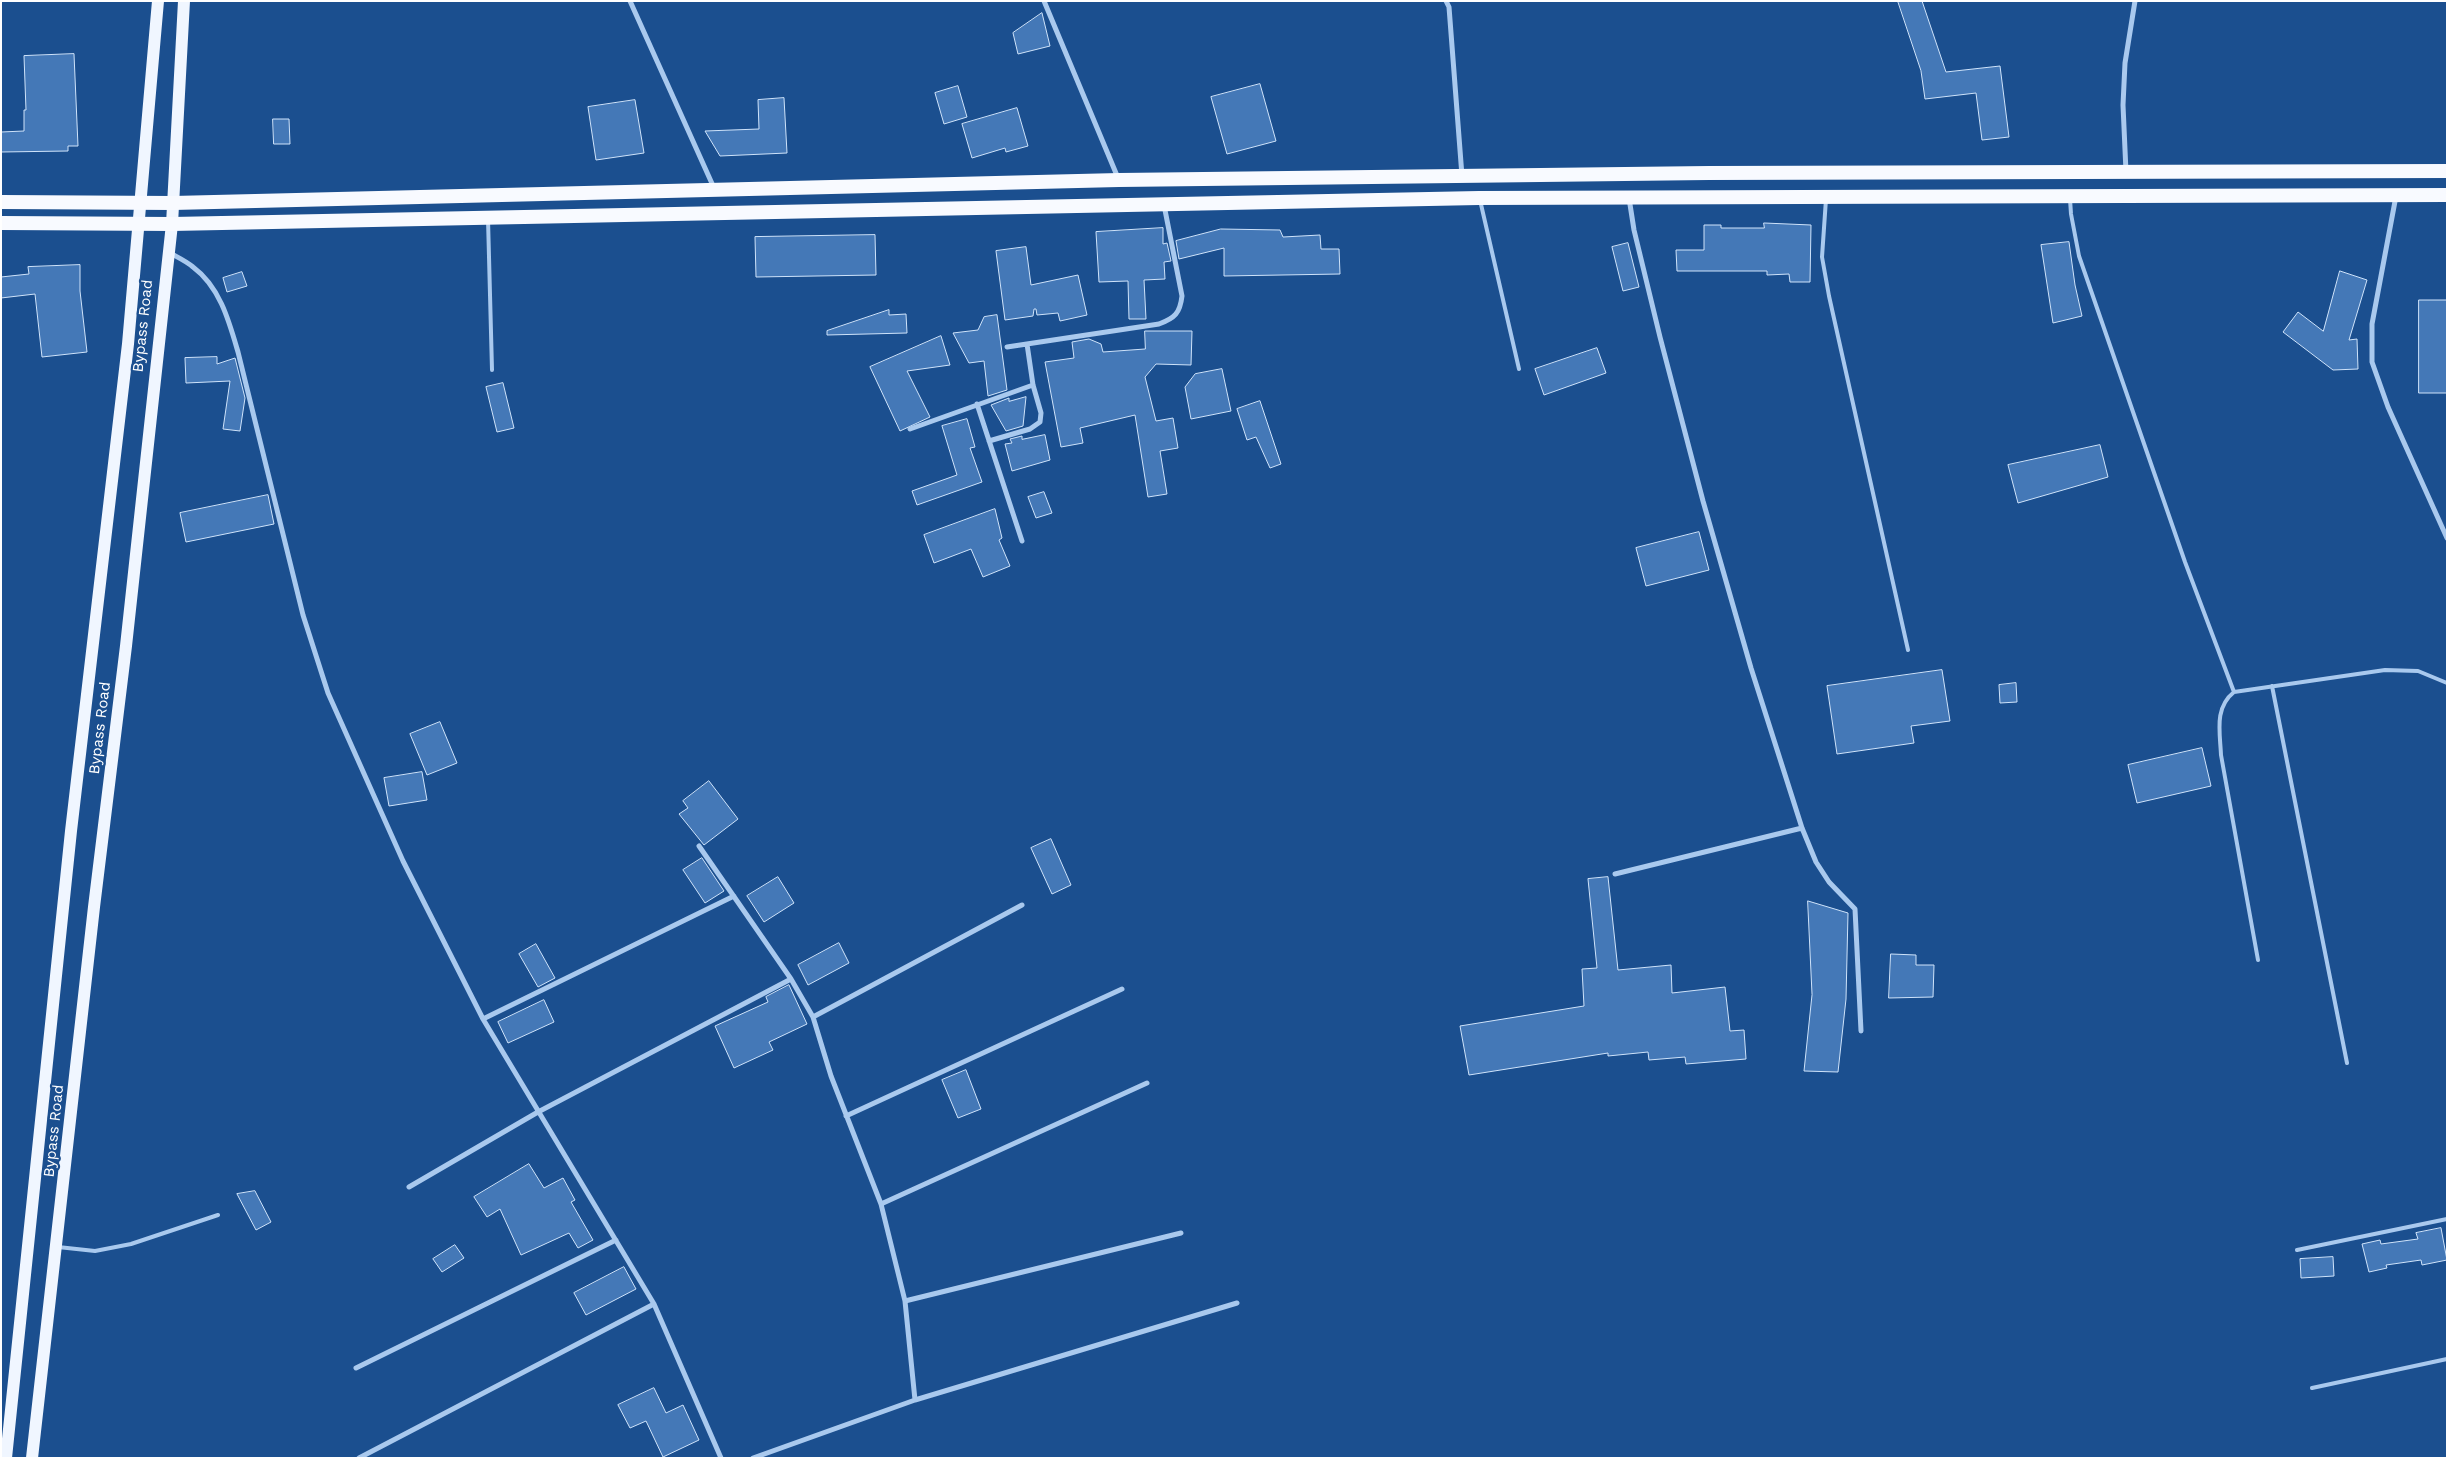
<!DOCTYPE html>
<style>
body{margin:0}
#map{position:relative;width:2448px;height:1459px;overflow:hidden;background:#1b4f8f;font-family:"Work Sans",sans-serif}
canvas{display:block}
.frame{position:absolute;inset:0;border:2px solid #fff;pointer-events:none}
</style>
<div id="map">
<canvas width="2448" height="1459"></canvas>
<div class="frame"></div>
</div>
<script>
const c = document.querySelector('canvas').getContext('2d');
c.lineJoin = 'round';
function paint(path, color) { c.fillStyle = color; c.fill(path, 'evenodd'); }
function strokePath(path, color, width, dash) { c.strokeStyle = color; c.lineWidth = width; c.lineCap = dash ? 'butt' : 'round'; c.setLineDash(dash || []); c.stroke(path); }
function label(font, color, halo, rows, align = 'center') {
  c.font = font + ' "Work Sans",sans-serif'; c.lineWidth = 4.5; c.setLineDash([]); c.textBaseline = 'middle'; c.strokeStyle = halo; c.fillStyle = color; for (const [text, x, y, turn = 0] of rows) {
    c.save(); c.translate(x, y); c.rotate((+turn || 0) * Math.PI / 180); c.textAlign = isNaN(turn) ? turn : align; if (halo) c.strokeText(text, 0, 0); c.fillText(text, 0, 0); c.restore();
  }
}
const building = new Path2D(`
 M1898 1H1922L1946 72 2000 66 2009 137 1982 140 1976 93 1925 99 1921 71Z
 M1042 13 1050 46 1018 54 1013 33Z
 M74 54 78 146H68V151L1 152V132L24 131V110H26L24 56Z
 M1260 84 1276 141 1227 154 1211 97Z
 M958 86 967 117 944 124 935 93Z
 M784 98 787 153 720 156 705 131 759 129 758 100Z
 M635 100 644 153 596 160 588 107Z
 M1017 108 1028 146 1006 152 1005 148 972 158 962 124Z
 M273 119H289L290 144H274Z
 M1764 223 1811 225 1810 282H1790L1789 274 1767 275V271H1677L1676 250H1704V225H1721V228H1764Z
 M1163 228V244L1167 243 1171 261 1164 262 1165 279 1144 280 1146 319H1129L1128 281 1099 282 1096 232Z
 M1221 229 1280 230 1283 237 1320 235 1321 249H1339L1340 274 1224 276V248L1179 259 1176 241Z
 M875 235 876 275 756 277 755 237Z
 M2069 242 2075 285 2082 316 2053 323 2041 245Z
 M1628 243 1639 287 1623 291 1612 247Z
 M1026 247 1031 285 1078 275 1087 315 1060 321 1058 313 1037 315 1036 309H1034L1033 316 1005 320 996 251Z
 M80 265V291L87 352 42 357 35 294 1 298V277L29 274 28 267Z
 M2340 271 2367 280 2349 340 2357 339 2358 369 2333 370 2283 332 2298 312 2323 331Z
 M242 272 247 286 227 292 223 278Z
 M2419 300H2447V393H2419Z
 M889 310V315L906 314 907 333 827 335V331Z
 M997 315 1007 390 988 396 984 361 969 363 953 333 978 330 984 317Z
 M1145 331H1192L1191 365 1156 364 1145 377 1156 421 1173 418 1178 448 1160 451 1167 494 1148 497 1135 415 1080 428 1083 443 1061 447 1045 362 1074 358 1072 342 1089 339 1101 344 1103 352 1145 349Z
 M941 336 950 365 907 371 930 417 900 431 870 367Z
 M1597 348 1606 373 1544 395 1535 369Z
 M217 357V364L235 358 245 398 240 431 223 429 230 381 186 383 185 358Z
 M1222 369 1231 411 1191 419 1185 387 1195 374Z
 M503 383 514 428 497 432 486 387Z
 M1026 397 1023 426 1006 431 991 405 1009 398V401Z
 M1260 401 1281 464 1270 468 1256 437 1247 440 1237 409Z
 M967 419 975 447 970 448 982 482 917 505 912 491 957 475 942 426Z
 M1045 435 1050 460 1012 471 1005 444 1012 443 1010 439 1022 436V439Z
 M2100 445 2108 477 2018 503 2008 465Z
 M1044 492 1052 513 1036 518 1028 497Z
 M268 495 274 524 186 542 180 513Z
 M995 509 1002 538 999 540 1010 566 983 577 971 549 934 563 924 535Z
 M1699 532 1709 570 1646 586 1636 548Z
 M1942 670 1950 721 1911 726 1914 743 1837 754 1827 686Z
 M2016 683 2017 702 2000 703 1999 685Z
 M440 722 457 763 427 775 410 734Z
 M2202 748 2211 786 2137 803 2128 765Z
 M422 772 427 800 389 806 384 778Z
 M709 781 738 819 704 845 679 814 688 808 683 801Z
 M1051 839 1071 885 1052 894 1031 848Z
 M702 858 724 891 705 903 683 870Z
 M778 877 794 903 764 922 747 896Z
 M1608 877 1618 970 1671 965 1672 993 1725 987 1730 1031 1744 1030 1746 1059 1686 1064 1685 1057 1649 1060 1648 1052 1608 1056V1053L1469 1075 1460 1026 1584 1006 1582 969 1597 968 1588 879Z
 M1808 901 1848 913 1846 999 1838 1072 1804 1071 1812 995Z
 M839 943 849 963 808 985 798 965Z
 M536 944 555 978 538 987 519 954Z
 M1891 954 1916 955V965H1934L1933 997 1889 998Z
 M789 985 807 1024 769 1042 773 1050 734 1068 715 1026 768 1002 766 997Z
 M544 1000 554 1022 508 1043 498 1022Z
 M966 1070 981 1109 958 1118 942 1080Z
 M529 1164 544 1188 563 1178 575 1200 571 1202 593 1240 578 1248 569 1233 521 1255 500 1209 487 1217 474 1197Z
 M255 1191 271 1222 256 1230 237 1194Z
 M2441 1228 2447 1260 2422 1265 2421 1260 2386 1265 2387 1268 2369 1272 2362 1244 2380 1240 2381 1244 2418 1239 2416 1233Z
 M455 1245 464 1258 442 1272 433 1259Z
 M2333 1257 2334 1276 2301 1278 2300 1259Z
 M624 1267 636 1289 586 1315 574 1293Z
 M654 1388 666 1413 683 1405 699 1440 663 1457 646 1421 630 1428 618 1405Z`);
const service = new Path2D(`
 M1826 199 1822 257 1829 296 1908 650
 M2070 199 2071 214 2079 256 2185 562 2234 692
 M1480 200 1519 369
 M488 219 492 370
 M2272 686 2347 1063
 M2258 960 2221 755C2220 732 2214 708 2234 692L2385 670 2418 671 2447 683
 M58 1247 95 1251 131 1244 218 1215
 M2297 1250 2447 1219
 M2312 1388 2447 1359`);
const minor = new Path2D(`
 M630 1 714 188
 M1044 1 1118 178
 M1446 1 1449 7 1462 176
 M2126 172 2123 105 2125 63 2135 1
 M2396 196 2372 324V362L2388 407 2447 538
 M1629 198 1634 230 1660 337 1703 501 1751 668 1802 828 1816 862 1829 882 1855 909 1861 1031
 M170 253C177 257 186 261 193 267 220 287 229 321 238 352L303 615 328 693 403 861 483 1019 654 1304 721 1458
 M1007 347 1159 324C1175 318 1180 313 1182 296L1164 205
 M977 404 1022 541
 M910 429 1033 385
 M989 441 1030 429 1040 422 1041 413 1033 385 1027 344
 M699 846 791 979 813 1017 831 1076 881 1204 905 1301 915 1400
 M1615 874 1802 828
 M813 1017 1022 905
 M483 1019 734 896
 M846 1116 1122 989
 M409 1187 538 1112 791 979
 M881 1204 1147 1083
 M905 1301 1181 1233
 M356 1368 616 1240
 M359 1458 654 1304
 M753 1458 915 1400 1237 1303`);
const primary = new Path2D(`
 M6 1458 71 831 128 344 158 1
 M32 1458 94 907 126 646 172 224 184 1`);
const trunk = new Path2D(`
 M1 202 173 203 1119 180 1709 173 2447 171
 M1 223 172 224 1479 198 2447 195`);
const streetNames = [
 ["Bypass Road",143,326,-84],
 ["Bypass Road",100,728,-83],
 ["Bypass Road",54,1131,-84]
];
paint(building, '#4478b7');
strokePath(building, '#cfe3fa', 1);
strokePath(service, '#a9c9ee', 4);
strokePath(minor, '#a9c9ee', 5);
strokePath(primary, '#f0f6ff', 12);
strokePath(trunk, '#f8faff', 14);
label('15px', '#fff', '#1b4f8f', streetNames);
</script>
